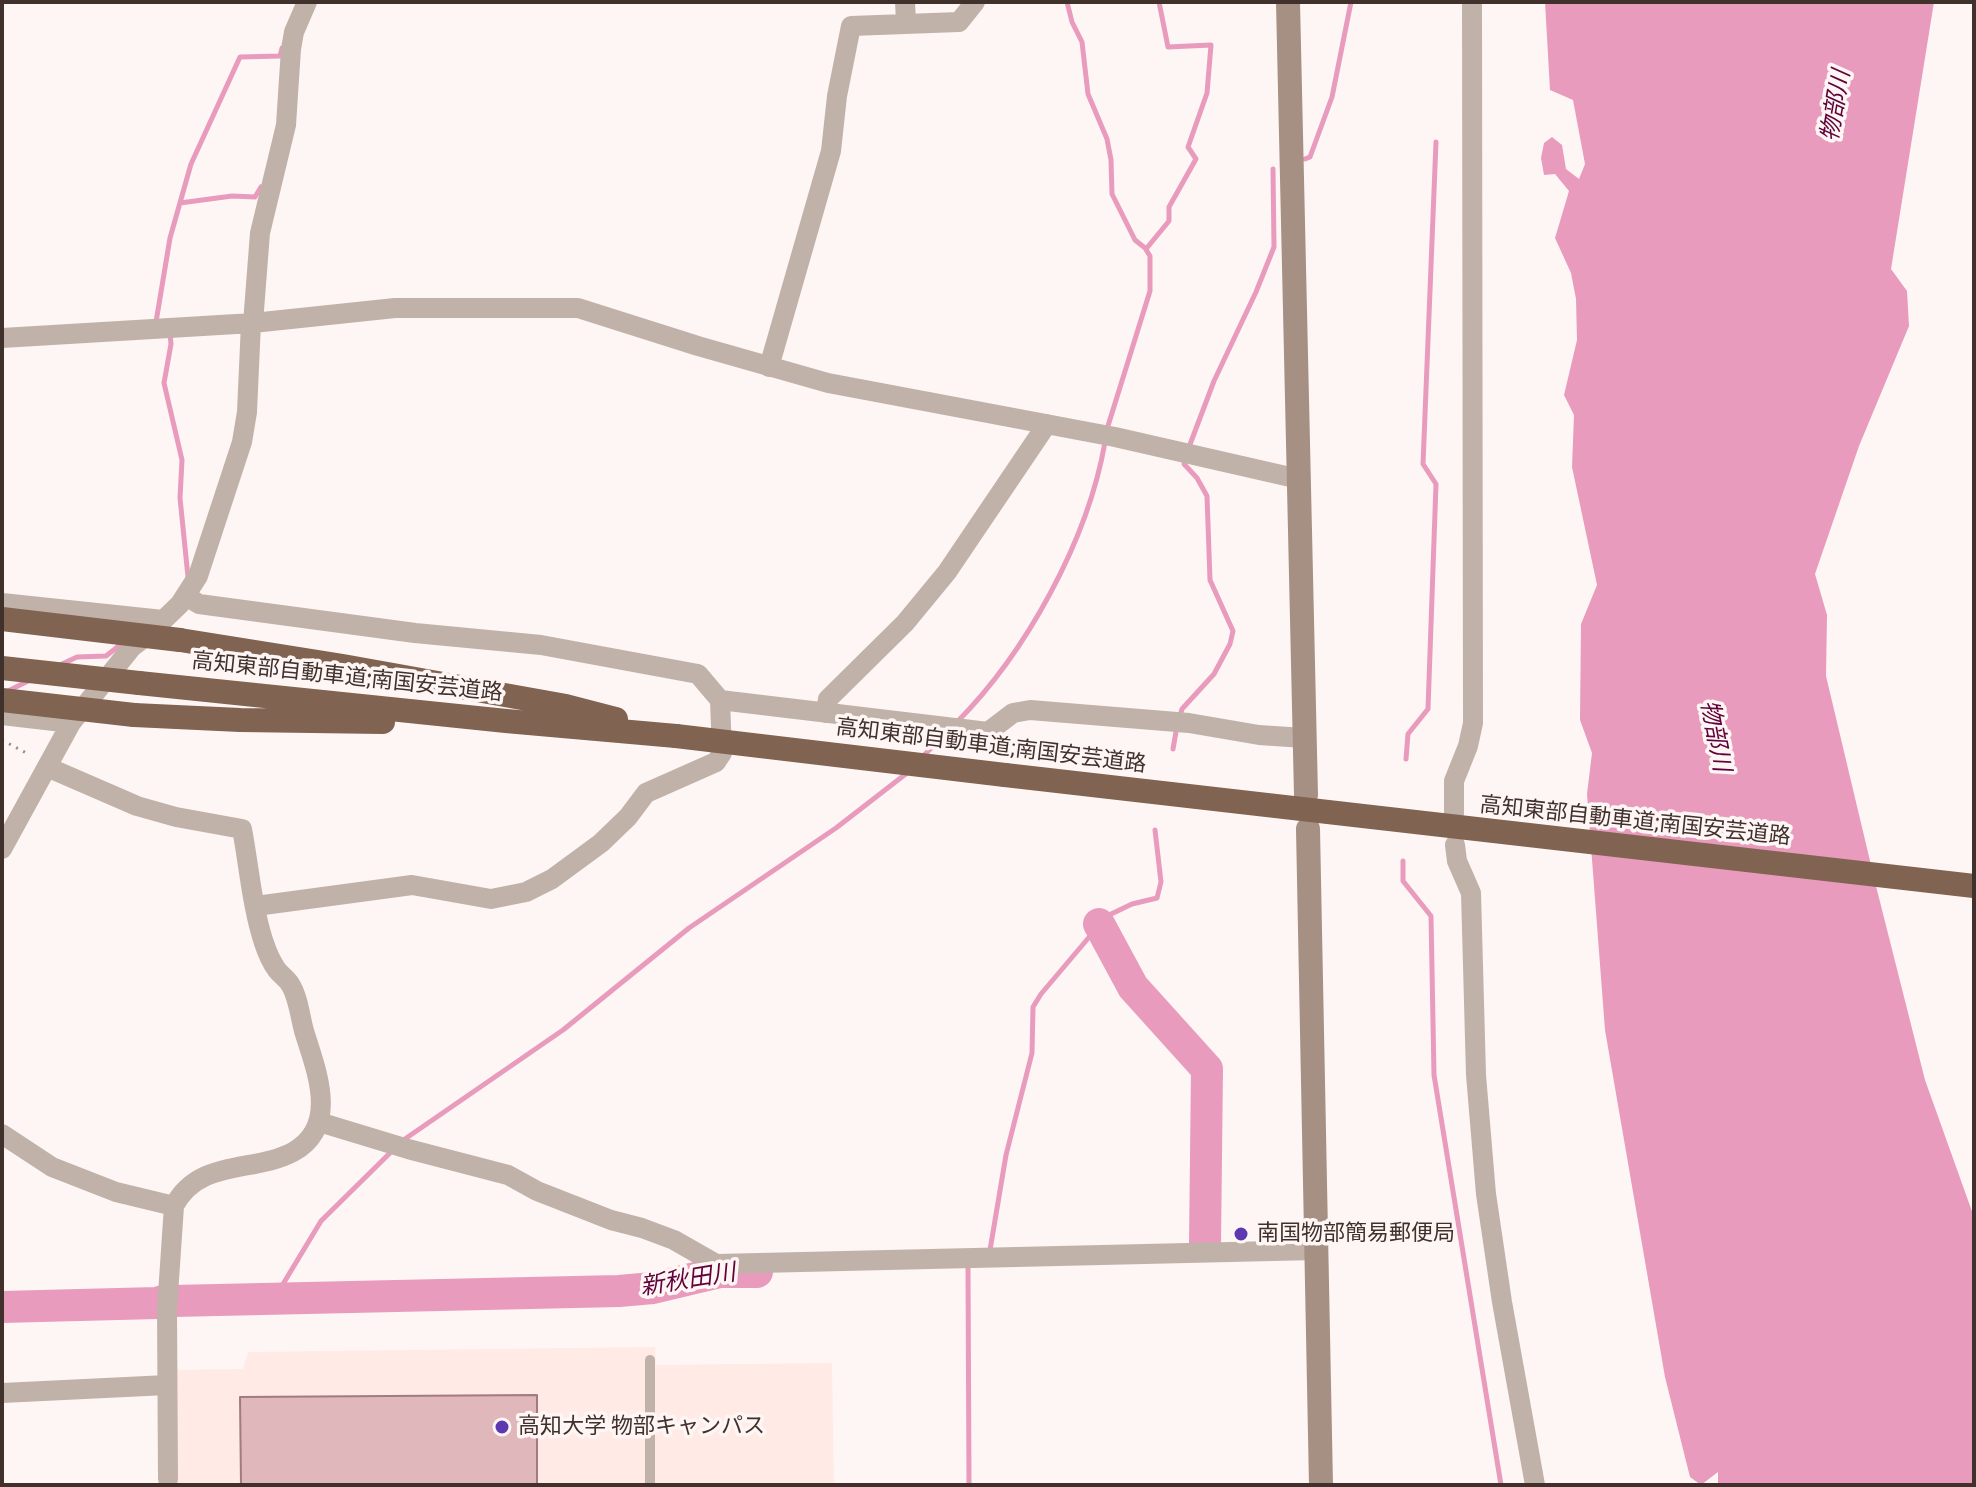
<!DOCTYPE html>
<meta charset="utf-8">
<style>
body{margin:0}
#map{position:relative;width:1976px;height:1487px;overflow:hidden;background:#fef6f4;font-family:"Roboto Condensed",sans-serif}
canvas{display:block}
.frame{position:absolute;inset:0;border:4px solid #41312d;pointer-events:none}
</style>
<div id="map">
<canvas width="1976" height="1487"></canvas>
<div class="frame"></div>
</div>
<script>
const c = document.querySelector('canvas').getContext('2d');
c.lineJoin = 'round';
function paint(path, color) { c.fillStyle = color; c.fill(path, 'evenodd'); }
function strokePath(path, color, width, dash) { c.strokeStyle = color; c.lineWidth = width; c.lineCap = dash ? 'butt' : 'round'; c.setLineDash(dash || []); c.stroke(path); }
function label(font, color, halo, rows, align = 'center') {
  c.font = font + ' "Roboto Condensed","Noto Sans JP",sans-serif'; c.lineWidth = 7; c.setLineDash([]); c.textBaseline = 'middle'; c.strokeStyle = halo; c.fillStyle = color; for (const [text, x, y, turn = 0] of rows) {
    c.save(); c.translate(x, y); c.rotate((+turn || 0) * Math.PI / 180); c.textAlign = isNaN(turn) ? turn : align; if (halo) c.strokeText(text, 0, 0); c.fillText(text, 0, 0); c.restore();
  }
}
const built = new Path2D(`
 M655 1347 656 1365 832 1363 834 1485H173L172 1370 243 1369 248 1352Z`);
const water = new Path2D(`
 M1545 2H1934L1891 269 1907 291 1909 326 1859 446 1815 574 1827 615 1826 676 1876 886 1925 1080 1974 1217V1485H1718V1472L1701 1485 1690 1477 1665 1377 1605 1030 1587 794 1592 753 1580 720 1581 624 1597 585 1572 467 1574 415 1564 395 1577 340 1576 299 1571 273 1555 238 1569 191 1555 174 1544 175 1541 158 1544 143 1552 137 1562 145 1566 169 1579 179 1585 164 1573 100 1550 90Z`);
const stream = new Path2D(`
 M1067 2 1072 22 1082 42 1088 94 1107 139 1111 160 1112 194 1135 240 1145 248 1150 256V291L1107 429
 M1305 159 1310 157 1332 97 1351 2
 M180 203 232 196 255 197 261 187
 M1146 249 1169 221V207L1196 159 1188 147 1207 93 1211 45 1168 47 1159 2
 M159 322H156L170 238 191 164 240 57 280 56 282 48
 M170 334 171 344 164 383 182 460 180 498 188 577
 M1189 447 1214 381 1256 292 1274 247 1273 169
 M62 664 77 657 106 656 125 641
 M8 691 28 681
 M1180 716 1182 709 1214 674 1230 644 1233 631 1210 580 1207 496 1197 478 1184 464 1185 460
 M956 723C1026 653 1088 540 1105 442
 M1173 749 1177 726
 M922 757 947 733
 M1406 759 1408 734 1428 709 1436 484 1423 464 1436 142
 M1403 861V881L1431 916 1434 1075 1501 1485
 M402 1141 563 1030 689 928 836 828 907 773
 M990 1250 1006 1155 1032 1053 1033 1007 1041 994 1107 916 1132 904 1157 898 1161 882 1155 830
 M968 1268 969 1485
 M274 1299 321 1221 392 1151`);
const river = new Path2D(`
 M1099 924 1133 987 1207 1069 1205 1244
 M173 1301 619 1291 653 1288 720 1272H757
 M2 1307 157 1303 163 1301`);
const building = new Path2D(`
 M537 1395V1485H241L240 1397Z`);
const path = new Path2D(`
 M2 740 30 755`);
const lane = new Path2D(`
 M650 1360V1485`);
const street = new Path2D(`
 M905 2 906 22
 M253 323 260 233 286 125 291 49 294 32 307 2
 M2 338 253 323 395 308H578L698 346 828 383 1115 437 1299 479
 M769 367 831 151 837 96 851 26 959 22 975 2
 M186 596 199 604 415 633 541 645 698 674 720 700 722 753 716 762 646 793 628 817 601 843 552 879 526 892 491 899 412 885 256 906
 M2 603 163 620
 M720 700 988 732 1013 713 1030 710 1189 723 1259 735 1304 738
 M826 713 828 699 905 623 947 572 1047 424
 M2 715 71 723
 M47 767 137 806 176 817 242 829C249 866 252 907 264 943 267 952 272 963 277 970 281 975 287 979 290 984 298 996 300 1016 304 1031 316 1070 340 1126 293 1152 254 1173 199 1158 174 1206L167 1309 168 1479
 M1454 814V781L1468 746 1473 723 1472 2
 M1455 845 1457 861 1471 893 1476 1075 1486 1194 1502 1302 1535 1485
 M2 849 71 723 132 647 149 634 180 604 198 576 242 442 247 412 251 323
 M319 1122 408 1149 508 1175 537 1191 611 1220 642 1228 674 1240 716 1264 1316 1250
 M2 1134 52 1167 116 1192 174 1206
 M2 1393 167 1385`);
const secondary = new Path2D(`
 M1288 2 1306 795
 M1308 829 1321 1485`);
const highway = new Path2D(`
 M180 640 343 666 566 706 616 719
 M139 683 506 721 676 736
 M134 715 240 720 383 722
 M1005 775 1974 886`);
const highwayBridge = new Path2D(`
 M2 619 180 640
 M2 668 139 683
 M2 700 134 715
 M676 736 1005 775`);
const markers = [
 [1241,1234,8,"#5d38b0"],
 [502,1427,8,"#5d38b0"]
];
const streetNames = [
 ["高知東部自動車道;南国安芸道路",347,678,6],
 ["高知東部自動車道;南国安芸道路",991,747,7],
 ["高知東部自動車道;南国安芸道路",1635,822,6]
];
const poiNames = [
 ["南国物部簡易郵便局",1257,1234],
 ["高知大学 物部キャンパス",518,1427]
];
const waterNames = [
 ["物部川",1837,106,-80],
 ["物部川",1714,736,79],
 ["新秋田川",688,1281,-9]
];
paint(built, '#ffeae6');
paint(water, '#e89bbc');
strokePath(stream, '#e89bbc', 5);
strokePath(river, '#e89bbc', 32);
paint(building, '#e0b7ba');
strokePath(building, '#a17b7f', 2);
strokePath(path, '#978a87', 3, [2, 6]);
strokePath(lane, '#c1b2a9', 10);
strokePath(street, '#c1b2a9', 20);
strokePath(secondary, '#a69083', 24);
strokePath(highway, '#806350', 24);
strokePath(highwayBridge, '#806350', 24);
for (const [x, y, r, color] of markers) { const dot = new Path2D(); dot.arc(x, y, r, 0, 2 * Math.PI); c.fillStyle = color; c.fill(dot); strokePath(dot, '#fef6f4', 3); }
label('22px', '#41312d', '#fef6f4', streetNames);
label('22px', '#41312d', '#fef6f4', poiNames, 'left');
label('italic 24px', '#61033a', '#fef6f4', waterNames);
</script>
